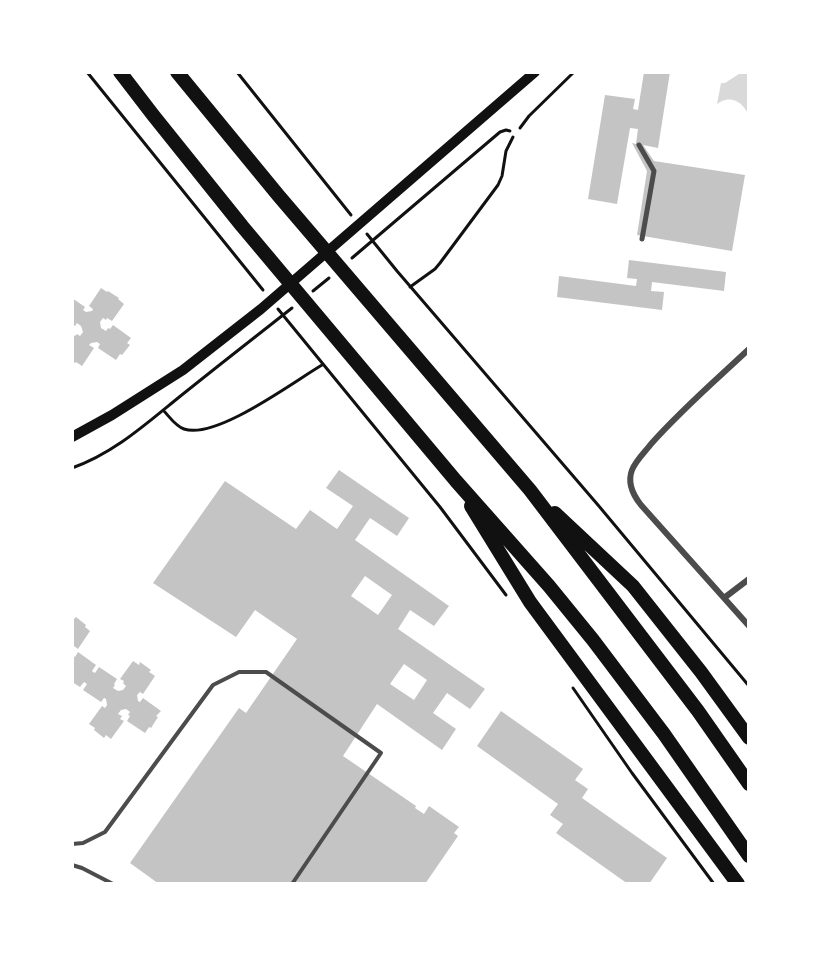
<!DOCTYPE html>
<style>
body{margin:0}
#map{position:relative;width:821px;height:956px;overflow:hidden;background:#fff;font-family:"Zilla Slab",serif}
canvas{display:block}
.frame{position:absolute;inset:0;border:74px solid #fff;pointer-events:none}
</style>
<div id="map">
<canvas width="821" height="956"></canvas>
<div class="frame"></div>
</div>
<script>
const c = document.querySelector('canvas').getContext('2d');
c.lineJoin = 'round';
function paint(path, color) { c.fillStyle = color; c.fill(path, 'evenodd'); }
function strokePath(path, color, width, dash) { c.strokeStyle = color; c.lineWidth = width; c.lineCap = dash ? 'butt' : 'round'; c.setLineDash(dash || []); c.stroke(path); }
const water = new Path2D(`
 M742 72H749V116C743 102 731 94 717 104L721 83H725Z`);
const building = new Path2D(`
 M644 72H670L658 148 643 145 654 161 745 175 732 251 637 235 647 171 632 143 636 144 638 129 630 128 617 204 588 199 605 95 635 99 633 109 638 110Z
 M629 260 726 272 724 291 652 282 651 291 664 292 662 310 557 297 559 276 636 286 637 279 627 278Z
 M101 288 107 292 108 291 119 298 118 299 124 304 112 321 107 318 106 320 103 318 100 322 101 328 106 331 108 328 110 329 113 325 131 338 127 343 130 345 122 355 120 354 116 360 98 348 100 344 97 342 91 343 89 345 94 348 82 366 76 362 75 363 72 361V333L75 336 77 334 80 336 83 332 81 326 77 323 75 326 72 325V298L85 307 83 310 86 312 92 311 93 309 89 306Z
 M339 470 409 518 397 536 370 518 355 540 449 606 434 626 410 610 398 629 485 689 470 709 447 693 433 713 456 729 442 750 377 704 343 756 416 806 415 808 424 814 429 806 459 827 454 833 458 836 425 884H159L130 863 239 708 246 713 297 639 255 610 236 637 153 583 225 481 296 529 310 510 337 529 353 506 326 488ZM365 576 392 595 378 615 351 596ZM404 664 427 680 414 700 390 684Z
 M76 617 86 625 85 627 90 631 78 649 74 646 72 649V618L74 619Z
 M78 652 96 665 92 671 93 672 95 673 99 667 117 679 114 684 115 685 113 688 118 691 123 690 126 686 123 683 124 681 120 679 133 661 139 665 140 662 151 670 149 672 155 676 143 694 140 692 137 695 138 701 140 702 143 698 161 711 156 716 158 717 151 728 149 727 145 733 127 721 130 716 128 715 130 712 126 709 121 710 118 714 122 716 120 719 124 721 111 739 106 735 104 738 94 730 95 728 89 724 102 706 105 708 107 705 106 699 104 698 101 702 83 690 87 684 84 682 80 687 72 682V658L73 656 75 657Z
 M501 711 583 769 575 780 588 789 582 798 667 858 649 884H628L556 833 563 824 550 815 558 804 477 746Z`);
const path = new Path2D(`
 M87 72 263 290
 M237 72 351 215
 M520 128 529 116 574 72
 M367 234 397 271 598 505 749 686
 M352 258 500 132 506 130 510 131
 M410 287 435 269 440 263 498 185 502 176 506 151 513 137
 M313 291 329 278
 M278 309 440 507 506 595
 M163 410C169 416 175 426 184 429 216 440 293 382 322 365
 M72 468C115 453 148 422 183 394 219 365 255 337 292 308
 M573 688 632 773 714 884`);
const service = new Path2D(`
 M72 844 83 843 105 832 213 685 239 672H266L381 753 292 884
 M72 865 82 868 113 884`);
const pedestrian = new Path2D(`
 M639 145 654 171 642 239`);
const minor = new Path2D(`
 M749 349C716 380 681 410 651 444 645 452 636 460 632 470 627 483 633 495 641 505L749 626
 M724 598 749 579`);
const secondary = new Path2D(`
 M72 437 112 415 183 370 261 309 535 72`);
const motorway = new Path2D(`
 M120 72 153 115 242 226 456 481 549 586 593 640 664 734 749 856
 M177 72 278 195 530 490 698 711 749 784
 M471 506 530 602 738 884
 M555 513 633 586 701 672 749 738`);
paint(water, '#d9d9d9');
paint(building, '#c4c4c4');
strokePath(path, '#111', 3);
strokePath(service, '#4c4c4c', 4);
strokePath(pedestrian, '#4c4c4c', 5);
strokePath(minor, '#4c4c4c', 6);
strokePath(secondary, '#111', 10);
strokePath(motorway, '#111', 14);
</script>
